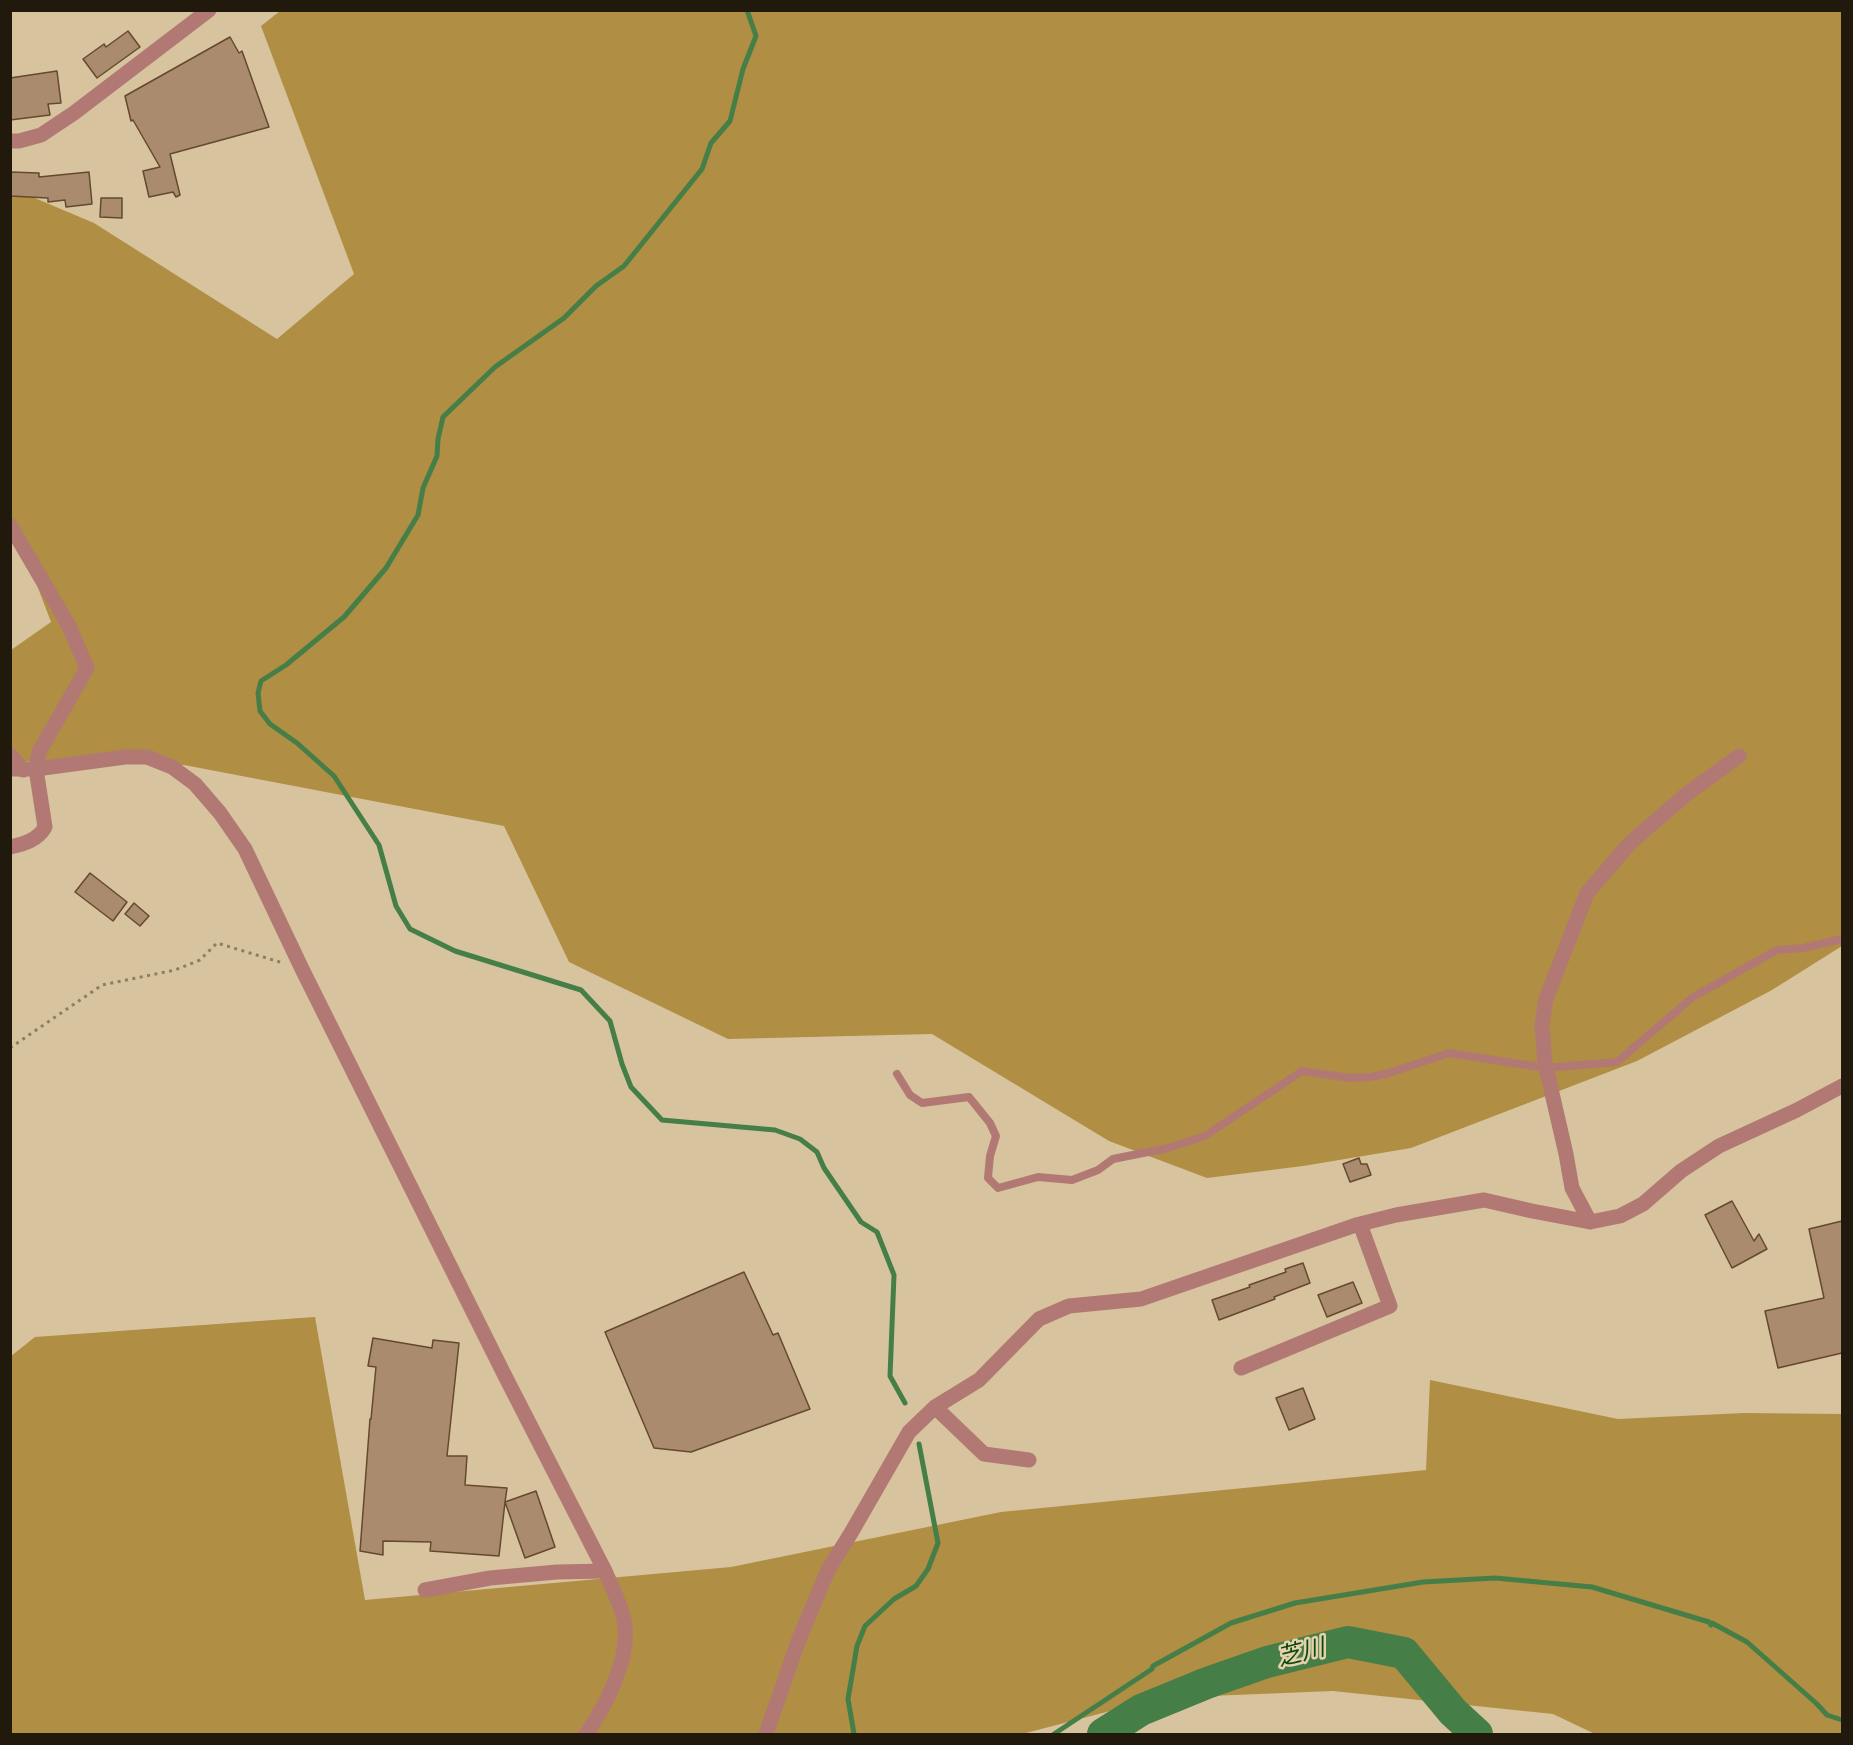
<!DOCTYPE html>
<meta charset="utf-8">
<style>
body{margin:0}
#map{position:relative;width:1853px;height:1745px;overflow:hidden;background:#d7c49e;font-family:"Alegreya Sans",sans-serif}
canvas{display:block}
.frame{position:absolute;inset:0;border:12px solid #211a0c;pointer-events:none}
</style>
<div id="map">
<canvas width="1853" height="1745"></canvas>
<div class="frame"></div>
</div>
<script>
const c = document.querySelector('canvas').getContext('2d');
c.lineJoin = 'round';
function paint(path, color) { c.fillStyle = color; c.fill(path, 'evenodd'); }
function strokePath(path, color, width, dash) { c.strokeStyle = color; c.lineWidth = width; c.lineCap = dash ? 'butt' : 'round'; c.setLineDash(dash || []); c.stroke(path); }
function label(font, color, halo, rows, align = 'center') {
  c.font = font + ' "Alegreya Sans","Noto Sans JP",sans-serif'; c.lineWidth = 5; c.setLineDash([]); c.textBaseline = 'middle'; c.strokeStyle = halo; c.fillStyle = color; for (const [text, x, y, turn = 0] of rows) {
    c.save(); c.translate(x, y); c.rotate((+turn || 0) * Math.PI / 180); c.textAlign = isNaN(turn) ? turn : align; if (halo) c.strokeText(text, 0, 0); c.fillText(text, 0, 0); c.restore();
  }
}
const forest = new Path2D(`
 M280 11H1842V946L1772 990 1637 1061 1411 1148 1303 1166 1207 1178 1109 1141 932 1034 728 1039 569 962 504 826 184 765 11 761V650L51 622 11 517V188L94 223 277 339 354 274 261 26Z
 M315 1317 365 1600 731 1567 1001 1512 1426 1470 1430 1380 1618 1419 1744 1413 1842 1414V1734H1595L1553 1714 1333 1691 1160 1698 1022 1734H11V1356L35 1337Z`);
const stream = new Path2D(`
 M747 10 756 36 743 69 730 121 711 143 702 169 624 266 596 286 564 318 495 367 443 417 438 439 437 456 423 488 418 515 386 568 344 617 286 665 261 681 258 693 260 711 270 724 297 743 334 776 379 845 396 906 410 929 455 951 581 990 610 1021 622 1064 631 1087 662 1120 775 1130 800 1139 817 1152 824 1168 861 1222 877 1232 894 1275 890 1376 905 1403
 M854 1734 848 1699 857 1646 865 1626 894 1599 916 1586 928 1569 938 1543 919 1444
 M1054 1734 1152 1669 1153 1666 1231 1623 1295 1603 1423 1582 1495 1578 1592 1587 1709 1622 1711 1625 1712 1623 1747 1642 1817 1704 1827 1715 1842 1720`);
const river = new Path2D(`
 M1103 1734 1141 1710 1207 1683 1267 1662 1348 1642 1404 1653 1453 1712 1477 1734`);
const building = new Path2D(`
 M128 31 140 47 97 78 83 59 104 44 106 47Z
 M230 37 239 53 242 51 269 127 170 154 180 195 176 197 173 192 149 197 143 171 160 167 133 120 131 121 125 96Z
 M57 71 61 103 48 104 50 115 10 120V78Z
 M10 172 39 173V177L89 172 92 204 66 207 65 200 48 202V198L10 196Z
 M101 198H122V218L100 217Z
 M90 873 127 902 113 921 75 892Z
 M134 903 149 916 140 926 125 914Z
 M1359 1158 1361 1164H1367L1371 1175 1350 1182 1343 1164Z
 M1732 1201 1754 1241 1759 1234 1767 1249 1732 1268 1705 1215Z
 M1842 1221V1353L1778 1368 1765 1311 1824 1298 1809 1229Z
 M1303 1263 1310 1283 1274 1297 1275 1299 1219 1320 1212 1300 1250 1287 1249 1285 1286 1272 1285 1269Z
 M744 1272 773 1335 778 1333 810 1409 691 1452 654 1448 605 1332Z
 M1353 1282 1362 1303 1327 1317 1318 1295Z
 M373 1338 432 1348 433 1340 459 1343 447 1456H467L465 1485 507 1488 505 1502 536 1491 555 1547 525 1558 505 1502 499 1556 430 1551 431 1542 383 1541V1555L360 1551 370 1419H371L376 1367 368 1366Z
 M1303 1388 1315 1419 1289 1430 1276 1398Z`);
const path = new Path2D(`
 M10 1048 102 985 175 970 200 960 217 943 283 963`);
const service = new Path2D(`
 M897 1074 910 1095 922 1103 969 1097 990 1123 996 1136 990 1156 988 1178 998 1188 1038 1177 1072 1180 1098 1170 1113 1159 1168 1148 1205 1136 1302 1071 1350 1078 1371 1077 1389 1073 1449 1053 1546 1068 1617 1062 1693 997 1777 950 1803 948 1842 939`);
const minor = new Path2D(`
 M10 525 69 626 87 668 39 752 36 769 45 827C38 840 24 844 10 847
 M10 755 23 770
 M1590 1222 1572 1188 1566 1154 1545 1063 1542 1026 1546 999 1587 893 1631 842 1688 793 1739 756
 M1241 1368 1390 1306 1360 1224
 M935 1407 984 1454 1029 1460
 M425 1590 490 1578 557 1572 605 1571
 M766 1734 799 1639 828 1570 851 1533 909 1432 935 1407 979 1380 1039 1319 1069 1306 1141 1299 1356 1225 1396 1215 1484 1200 1532 1211 1590 1222 1620 1216 1643 1204 1681 1171 1719 1146 1797 1110 1842 1086`);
const tertiary = new Path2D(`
 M10 141H19L41 135 74 113 209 10
 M10 769H36L125 757H147L172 767 195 784 220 813 245 849 302 969 504 1374 605 1571C612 1587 623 1609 625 1625 629 1660 606 1706 586 1734`);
const waterNames = [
 ["芝川",1301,1653,-14]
];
paint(forest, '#b08e43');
strokePath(stream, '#467e48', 5);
strokePath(river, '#467e48', 32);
paint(building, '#aa8b6e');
strokePath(building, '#65492e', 1.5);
strokePath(path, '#8c7e61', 3, [3, 4.5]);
strokePath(service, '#b27974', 8);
strokePath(minor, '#b27974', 15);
strokePath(tertiary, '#b27974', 15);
label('italic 24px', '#084811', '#e4d1aa', waterNames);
</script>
